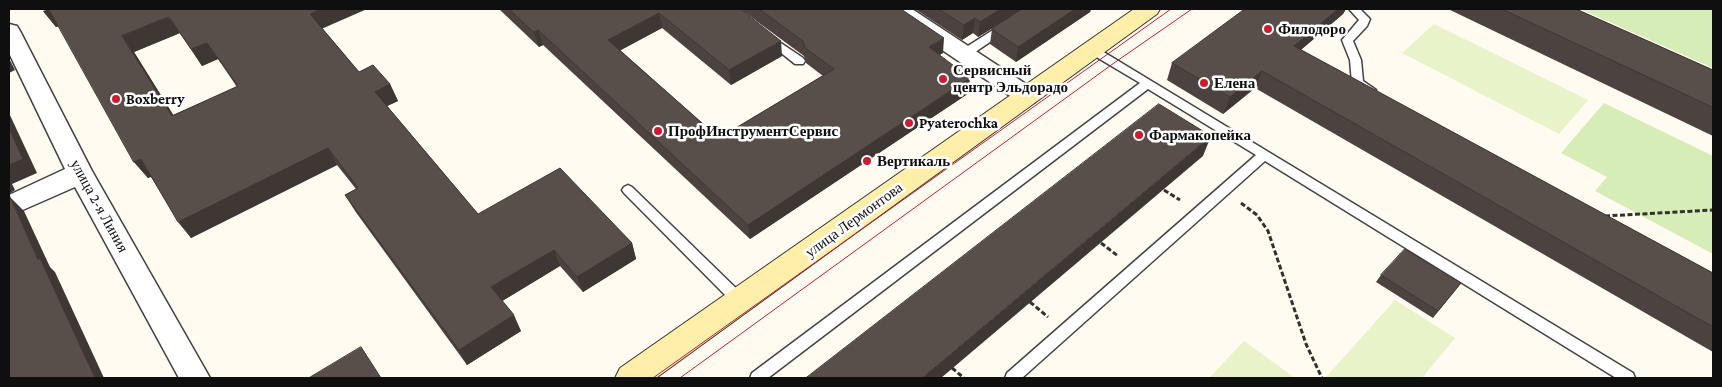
<!DOCTYPE html>
<meta charset="utf-8">
<style>
body{margin:0}
#map{position:relative;width:1722px;height:387px;overflow:hidden;background:#fffbf0;font-family:"Crimson Pro",serif}
canvas{display:block}
.frame{position:absolute;inset:0;border:10px solid #0f0f0f;pointer-events:none}
</style>
<div id="map">
<canvas width="1722" height="387"></canvas>
<div class="frame"></div>
</div>
<script>
const c = document.querySelector('canvas').getContext('2d');
c.lineJoin = 'round';
function paint(path, color) { c.fillStyle = color; c.fill(path, 'evenodd'); }
function strokePath(path, color, width, dash) { c.strokeStyle = color; c.lineWidth = width; c.lineCap = dash ? 'butt' : 'round'; c.setLineDash(dash || []); c.stroke(path); }
function label(font, color, halo, rows, align = 'center') {
  c.font = font + ' "Crimson Pro",serif'; c.lineWidth = 5; c.setLineDash([]); c.textBaseline = 'middle'; c.strokeStyle = halo; c.fillStyle = color; for (const [text, x, y, turn = 0] of rows) {
    c.save(); c.translate(x, y); c.rotate((+turn || 0) * Math.PI / 180); c.textAlign = isNaN(turn) ? turn : align; if (halo) c.strokeText(text, 0, 0); c.fillText(text, 0, 0); c.restore();
  }
}
const green = new Path2D(`
 M1580 9H1713V68Z
 M1604 103 1713 156V254L1595 191 1607 177 1561 153Z`);
const pitch = new Path2D(`
 M1434 24 1588 100 1559 134 1402 53Z
 M1395 300 1455 338 1422 378 1326 377Z
 M1244 341 1295 378H1209Z`);
const path = new Path2D(`
 M1164 190 1180 200
 M1241 203 1257 215 1268 231 1306 344 1322 378
 M1605 216 1713 210
 M1101 243 1118 256
 M1030 302 1048 317
 M952 368 964 378`);
const service = new Path2D(`
 M1026 9H1038L968 57H960L959 54 960 51Z
 M1349 9H1360L1370 19 1367 26 1353 41 1361 60 1363 81 1376 90 1370 94 1352 83 1350 60 1342 40 1359 20Z
 M769 35 803 58 805 61 803 64H795L765 40 764 38Z
 M1092 45 1633 373 1635 378H1616L1265 161 1022 378H1005L1007 373 1256 155 1148 89 768 378H750L752 373 1140 83 1088 52 1087 49Z
 M628 185 632 187 745 297 747 301 745 305 740 307 735 305 624 193 622 190 624 187Z`);
const minor = new Path2D(`
 M886 9H912L1035 90 1039 96 1035 102 1027 104 1019 102 889 14Z
 M9 24 17 26 20 31 92 171 210 378H179L75 187 9 216V195L65 169 9 53Z`);
const secondary = new Path2D(`
 M1134 9H1160L1157 14 656 378H615L620 368Z`);
const tram = new Path2D(`
 M653 378 1171 9
 M680 378 1114 63 1192 9`);
const wall = new Path2D(`
 M499 9H901L943 53 939 55 969 93 750 239 543 45 539 47ZM740 9 804 56 806 63 823 76 719 138 620 50 662 28 731 85 782 56Z
 M915 9H1091L1090 12 1016 62 990 44 992 29 1009 18 978 37 973 33 962 40Z
 M1245 9H1346L1343 14 1301 50 1713 273V352L1255 88 1223 114 1167 80 1172 63Z
 M1448 9H1576L1713 70V136Z
 M43 11 322 28 359 72 390 84 398 101 387 106 478 214 632 243 636 259 583 292 560 266 502 301 521 331 467 365 355 211 345 195 356 189 337 165 191 238 151 177 148 178 134 162 59 26 56 27ZM180 33 202 66 218 59 237 87 173 115 134 52Z
 M1381 275 1461 283 1433 318 1376 282Z`);
const shadedWall = new Path2D(`
 M49 9 62 25 56 27 43 11Z
 M321 9H367L319 30 310 14Z
 M1001 9H1023L978 37 980 22Z
 M1075 9H1091L1090 12 1016 62 1018 47Z
 M1337 9H1346L1343 14 1286 62 1294 46Z
 M659 13 662 28 612 55 608 40Z
 M169 17 180 33 134 52 184 132 172 116 122 36Z
 M975 18 973 33 962 40 964 25Z
 M538 30 543 45 539 47 534 32Z
 M944 38 943 53 928 62 929 47Z
 M781 41 782 56 731 85 729 70Z
 M207 43 218 59 202 66 191 49Z
 M9 59 11 62 15 70 9 73Z
 M1262 71 1255 88 1223 114 1230 97Z
 M970 78 969 93 750 239 748 225Z
 M390 84 398 101 383 108 375 92Z
 M9 113 37 173 12 184 15 190 9 194Z
 M1211 136 1203 156 941 378H922Z
 M328 148 337 165 191 238 178 222Z
 M141 159 154 175 148 178 134 162Z
 M10 197 24 211 50 267 55 272 104 378H95L38 260Z
 M632 243 636 259 583 292 577 277Z
 M554 250 560 266 499 303 491 287Z
 M514 315 521 331 467 365 459 350Z`);
const building = new Path2D(`
 M49 9H321L310 14 359 72 373 65 390 84 375 92 478 214 560 168 632 243 577 277 554 250 491 287 514 315 459 350 345 195 358 188 328 148 178 222 141 159 134 162ZM169 17 191 49 207 43 238 86 172 116 122 36Z
 M509 9H740L781 41 729 70 659 13 608 40 719 138 834 69 805 48 803 41 759 9H901L944 38 929 47 970 78 748 225 538 30 534 32Z
 M939 9H1001L980 22 975 18 964 25Z
 M1022 9H1075L1018 47 992 29Z
 M1245 9H1338L1294 46 1713 273V327L1262 71 1230 97 1172 63Z
 M1502 9H1576L1713 70V107Z
 M1159 104 1211 136 922 378H806Z
 M9 128 23 159 9 165Z
 M10 197 38 260 40 258 95 378H9V198Z
 M1405 249 1461 283 1438 311 1381 275Z
 M361 347 381 378H309Z`);
const markers = [
 [1268,29,5,"#c81d33"],
 [943,79,5,"#c81d33"],
 [1204,83,5,"#c81d33"],
 [116,99,5,"#c81d33"],
 [909,123,5,"#c81d33"],
 [658,131,5,"#c81d33"],
 [1139,135,5,"#c81d33"],
 [867,161,5,"#c81d33"]
];
const poiNames = [
 ["Филодоро",1278,29],
 ["Сервисный",953,70],
 ["центр Эльдорадо",953,87],
 ["Елена",1214,83],
 ["Boxberry",126,99],
 ["Pyaterochka",919,123],
 ["ПрофИнструментСервис",668,131],
 ["Фармакопейка",1149,135],
 ["Вертикаль",877,161]
];
const streetNames = [
 ["улица 2-я Линия",99,206,61],
 ["улица Лермонтова",854,220,-36]
];
paint(green, '#d7edb7');
paint(pitch, '#e8f3c9');
strokePath(service, '#424242', 3);
strokePath(minor, '#424242', 3);
strokePath(secondary, '#313131', 2);
strokePath(path, '#313131', 3, [5, 2.5]);
paint(service, '#fff');
paint(minor, '#fff');
paint(secondary, '#ffefab');
strokePath(tram, '#c81d33', 1);
paint(wall, '#4c4340');
paint(shadedWall, '#3e3734');
paint(building, '#584e4a');
strokePath(building, '#3e3734', 1);
for (const [x, y, r, color] of markers) { const dot = new Path2D(); dot.arc(x, y, r, 0, 2 * Math.PI); c.fillStyle = color; c.fill(dot); strokePath(dot, '#fff', 2); }
label('bold 15px', '#0f0f0f', '#fff', poiNames, 'left');
label('15px', '#0f0f0f', '#fff', streetNames);
</script>
